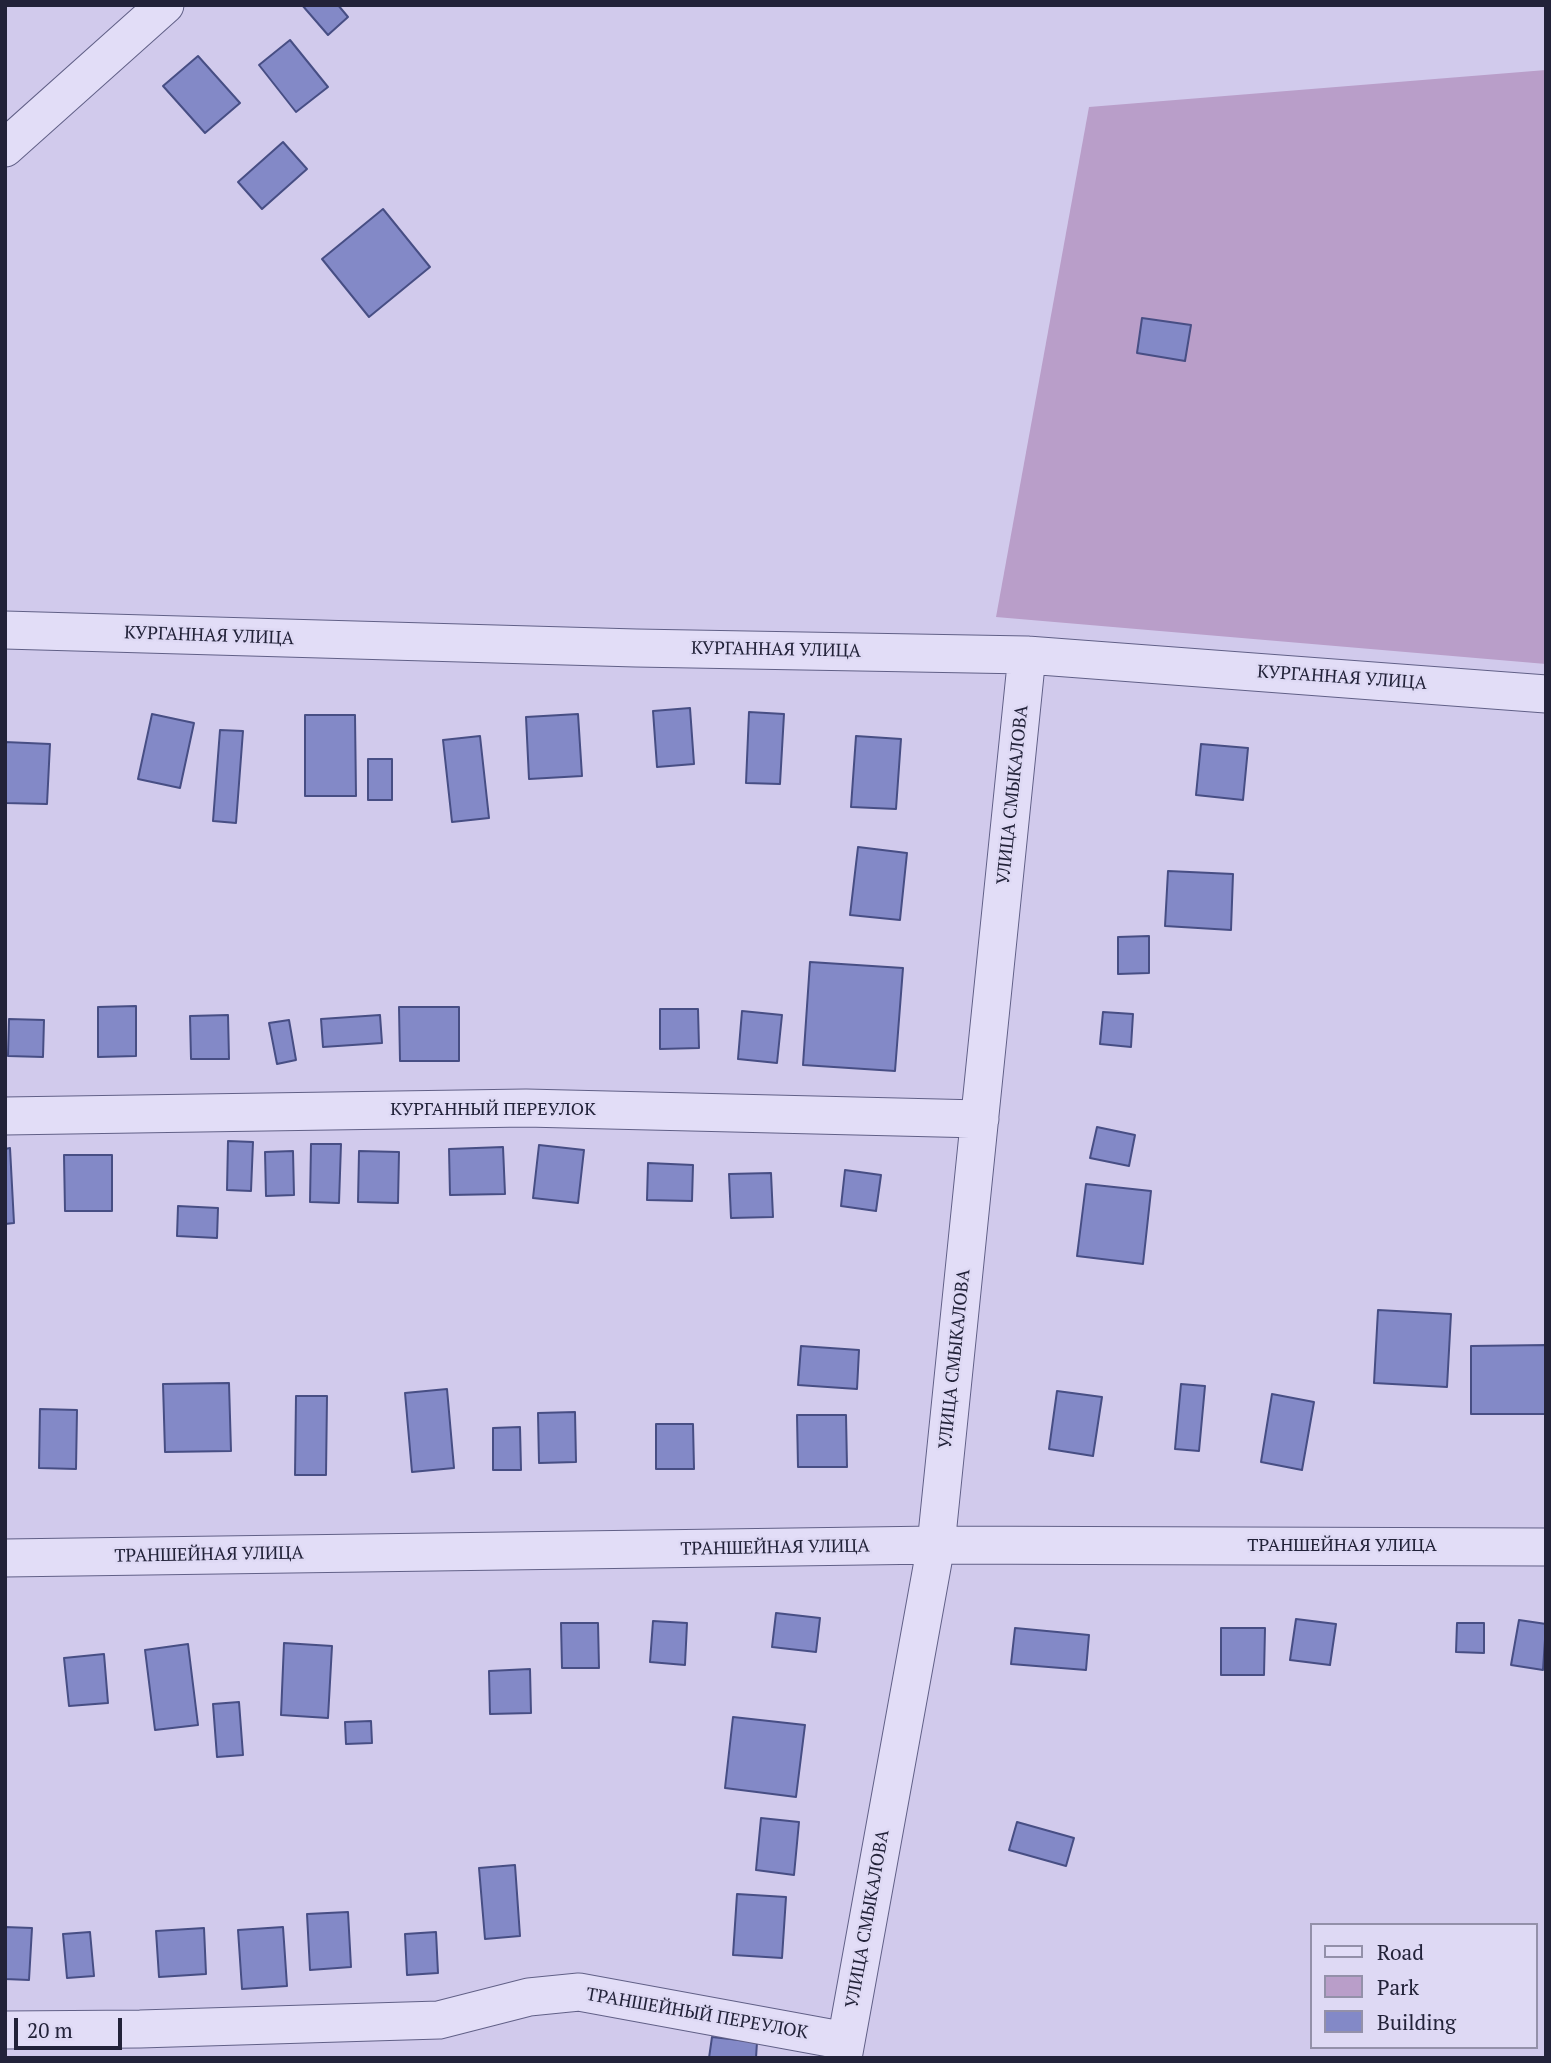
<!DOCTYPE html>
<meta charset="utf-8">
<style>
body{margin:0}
#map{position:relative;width:1551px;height:2063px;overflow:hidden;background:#d1caec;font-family:"PT Serif",serif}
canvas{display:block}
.frame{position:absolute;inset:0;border:7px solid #222239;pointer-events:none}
.legend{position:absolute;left:1310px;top:1923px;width:228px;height:126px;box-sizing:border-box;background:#ded9f4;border:2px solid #9390a9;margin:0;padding:9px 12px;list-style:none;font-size:21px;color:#222239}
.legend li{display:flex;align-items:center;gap:14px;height:35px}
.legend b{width:35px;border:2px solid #9390a9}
.scale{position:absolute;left:14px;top:2018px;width:108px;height:32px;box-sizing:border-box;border:4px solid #222239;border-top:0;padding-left:9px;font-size:21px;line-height:24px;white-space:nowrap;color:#222239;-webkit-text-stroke:5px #ded9f4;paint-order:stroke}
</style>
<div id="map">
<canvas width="1551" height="2063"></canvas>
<div class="frame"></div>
<ul class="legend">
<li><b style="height:9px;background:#e2ddf7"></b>Road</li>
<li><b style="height:19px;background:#b99ec9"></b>Park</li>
<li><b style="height:19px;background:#8389c7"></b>Building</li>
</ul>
<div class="scale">20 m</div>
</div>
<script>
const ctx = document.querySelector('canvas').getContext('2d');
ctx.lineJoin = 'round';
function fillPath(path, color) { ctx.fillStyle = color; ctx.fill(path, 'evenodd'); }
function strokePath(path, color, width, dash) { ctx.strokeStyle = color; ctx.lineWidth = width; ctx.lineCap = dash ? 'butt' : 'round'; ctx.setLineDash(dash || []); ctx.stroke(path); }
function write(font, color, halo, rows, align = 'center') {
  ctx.font = font + ' "PT Serif",serif'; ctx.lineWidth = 5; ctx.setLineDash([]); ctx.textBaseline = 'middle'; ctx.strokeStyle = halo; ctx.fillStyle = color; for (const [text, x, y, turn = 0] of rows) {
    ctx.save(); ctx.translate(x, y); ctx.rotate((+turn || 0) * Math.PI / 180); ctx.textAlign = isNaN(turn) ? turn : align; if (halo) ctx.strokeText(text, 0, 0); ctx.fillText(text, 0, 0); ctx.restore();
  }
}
fillPath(new Path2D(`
 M 1546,70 L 1546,664 L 996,617 L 1089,107 Z`), '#b99ec9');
const building = new Path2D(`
 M 302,5 L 338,5 L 348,17 L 328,35 Z
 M 290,40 L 328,87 L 296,112 L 259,65 Z
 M 198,56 L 240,103 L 205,133 L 163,86 Z
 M 283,142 L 307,169 L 262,209 L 238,182 Z
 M 383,209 L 430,267 L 369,317 L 322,259 Z
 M 1142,318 L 1191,325 L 1185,361 L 1137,353 Z
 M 690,708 L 694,764 L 657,767 L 653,711 Z
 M 749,712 L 784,714 L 780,784 L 746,783 Z
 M 152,714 L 194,723 L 180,788 L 138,779 Z
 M 578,714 L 582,776 L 529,779 L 526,717 Z
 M 305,715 L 355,715 L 356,796 L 305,796 Z
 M 220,730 L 243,731 L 236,823 L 213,821 Z
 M 480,736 L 489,818 L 452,822 L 443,740 Z
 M 856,736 L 901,739 L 896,809 L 851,807 Z
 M 5,742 L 50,744 L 47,804 L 5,803 Z
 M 1201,744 L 1248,748 L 1243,800 L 1196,795 Z
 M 368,759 L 392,759 L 392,800 L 368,800 Z
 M 858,847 L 907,853 L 900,920 L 850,915 Z
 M 1168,871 L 1233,874 L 1231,930 L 1165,926 Z
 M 1149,936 L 1149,973 L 1118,974 L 1118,937 Z
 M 810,962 L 903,968 L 895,1071 L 803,1065 Z
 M 136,1006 L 136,1056 L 98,1057 L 98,1007 Z
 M 399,1007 L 459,1007 L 459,1061 L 400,1061 Z
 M 660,1009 L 698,1009 L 699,1048 L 660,1049 Z
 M 742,1011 L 782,1015 L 777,1063 L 738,1059 Z
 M 1103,1012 L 1133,1014 L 1131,1047 L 1100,1044 Z
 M 228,1015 L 229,1059 L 191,1059 L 190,1016 Z
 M 380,1015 L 382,1043 L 323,1047 L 321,1019 Z
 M 9,1019 L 44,1020 L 43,1057 L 8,1056 Z
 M 289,1020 L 296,1060 L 277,1064 L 269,1023 Z
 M 1097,1127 L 1135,1135 L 1129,1166 L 1090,1158 Z
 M 228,1141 L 253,1142 L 251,1191 L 227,1190 Z
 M 311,1144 L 341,1144 L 339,1203 L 310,1202 Z
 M 539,1145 L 584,1150 L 578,1203 L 533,1198 Z
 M 503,1147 L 505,1194 L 450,1195 L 449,1149 Z
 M 10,1148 L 14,1223 L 5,1224 L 5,1149 Z
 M 293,1151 L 294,1195 L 266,1196 L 265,1152 Z
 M 359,1151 L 399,1152 L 398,1203 L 358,1202 Z
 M 64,1155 L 112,1155 L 112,1211 L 65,1211 Z
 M 648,1163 L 693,1165 L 692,1201 L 647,1200 Z
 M 845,1170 L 881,1175 L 876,1211 L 841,1206 Z
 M 771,1173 L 773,1217 L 731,1218 L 729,1174 Z
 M 1086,1184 L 1151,1191 L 1143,1264 L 1077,1256 Z
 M 178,1206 L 218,1208 L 217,1238 L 177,1236 Z
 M 1378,1310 L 1451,1314 L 1447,1387 L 1374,1383 Z
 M 1546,1345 L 1546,1414 L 1471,1414 L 1471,1346 Z
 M 801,1346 L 859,1350 L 857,1389 L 798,1385 Z
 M 229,1383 L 231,1451 L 165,1452 L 163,1384 Z
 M 1181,1384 L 1205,1386 L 1199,1451 L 1175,1449 Z
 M 447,1389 L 454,1468 L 412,1472 L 405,1393 Z
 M 1057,1391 L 1102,1397 L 1093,1456 L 1049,1449 Z
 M 1272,1394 L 1314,1402 L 1302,1470 L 1261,1462 Z
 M 296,1396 L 327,1396 L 326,1475 L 295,1475 Z
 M 40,1409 L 77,1410 L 76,1469 L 39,1468 Z
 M 575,1412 L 576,1462 L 539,1463 L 538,1413 Z
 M 797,1415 L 846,1415 L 847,1467 L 798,1467 Z
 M 656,1424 L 693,1424 L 694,1469 L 656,1469 Z
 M 520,1427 L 521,1470 L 493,1470 L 493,1428 Z
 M 776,1613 L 820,1618 L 816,1652 L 772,1647 Z
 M 1296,1619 L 1336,1624 L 1330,1665 L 1290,1660 Z
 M 1519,1620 L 1546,1624 L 1543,1670 L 1511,1665 Z
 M 653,1621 L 687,1623 L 685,1665 L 650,1662 Z
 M 561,1623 L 598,1623 L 599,1668 L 562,1668 Z
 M 1457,1623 L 1484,1623 L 1484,1653 L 1456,1652 Z
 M 1015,1628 L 1089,1635 L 1086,1670 L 1011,1664 Z
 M 1221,1628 L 1265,1628 L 1264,1675 L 1221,1675 Z
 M 284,1643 L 332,1646 L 328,1718 L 281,1715 Z
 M 188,1644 L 198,1725 L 155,1730 L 145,1650 Z
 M 104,1654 L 108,1703 L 69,1706 L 64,1658 Z
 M 530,1669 L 531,1713 L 490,1714 L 489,1671 Z
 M 239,1702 L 243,1755 L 217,1757 L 213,1704 Z
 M 733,1717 L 805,1725 L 796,1797 L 725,1788 Z
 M 371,1721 L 372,1743 L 346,1744 L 345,1722 Z
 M 761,1818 L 799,1822 L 794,1875 L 756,1870 Z
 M 1017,1822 L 1074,1838 L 1066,1866 L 1009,1850 Z
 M 515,1865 L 520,1936 L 485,1939 L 479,1868 Z
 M 737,1894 L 786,1897 L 782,1958 L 733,1955 Z
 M 348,1912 L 351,1967 L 310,1970 L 307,1914 Z
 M 5,1927 L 32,1928 L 29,1980 L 5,1979 Z
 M 283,1927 L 287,1986 L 242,1989 L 238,1930 Z
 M 204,1928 L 206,1974 L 159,1977 L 156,1931 Z
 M 90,1932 L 94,1976 L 67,1978 L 63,1934 Z
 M 436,1932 L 438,1973 L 407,1975 L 405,1934 Z
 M 712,2037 L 757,2042 L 756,2058 L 709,2058 Z`);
fillPath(building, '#8389c7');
strokePath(building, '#474e84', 2);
const minor = new Path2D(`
 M 5,148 L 165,5
 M 5,630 L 636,648 L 1027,655 L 1546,694
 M 5,1116 L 526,1108 L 980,1119
 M 5,1558 L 936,1545 L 1546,1547
 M 5,2030 L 140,2029 L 439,2020 L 529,1997 L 579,1992 L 846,2041
 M 843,2058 L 936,1545 L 1027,655`);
strokePath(minor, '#616087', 39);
strokePath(minor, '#e2ddf7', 37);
write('18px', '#222239', '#ded9f4', [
 ["КУРГАННАЯ УЛИЦА",209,636,2],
 ["КУРГАННАЯ УЛИЦА",776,650,1],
 ["КУРГАННАЯ УЛИЦА",1342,678,4],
 ["УЛИЦА СМЫКАЛОВА",1013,795,-84],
 ["КУРГАННЫЙ ПЕРЕУЛОК",493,1110],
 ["УЛИЦА СМЫКАЛОВА",955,1359,-84],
 ["ТРАНШЕЙНАЯ УЛИЦА",1342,1546],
 ["ТРАНШЕЙНАЯ УЛИЦА",775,1548,-1],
 ["ТРАНШЕЙНАЯ УЛИЦА",209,1555,-1],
 ["УЛИЦА СМЫКАЛОВА",868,1919,-80],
 ["ТРАНШЕЙНЫЙ ПЕРЕУЛОК",697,2014,10]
]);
</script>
